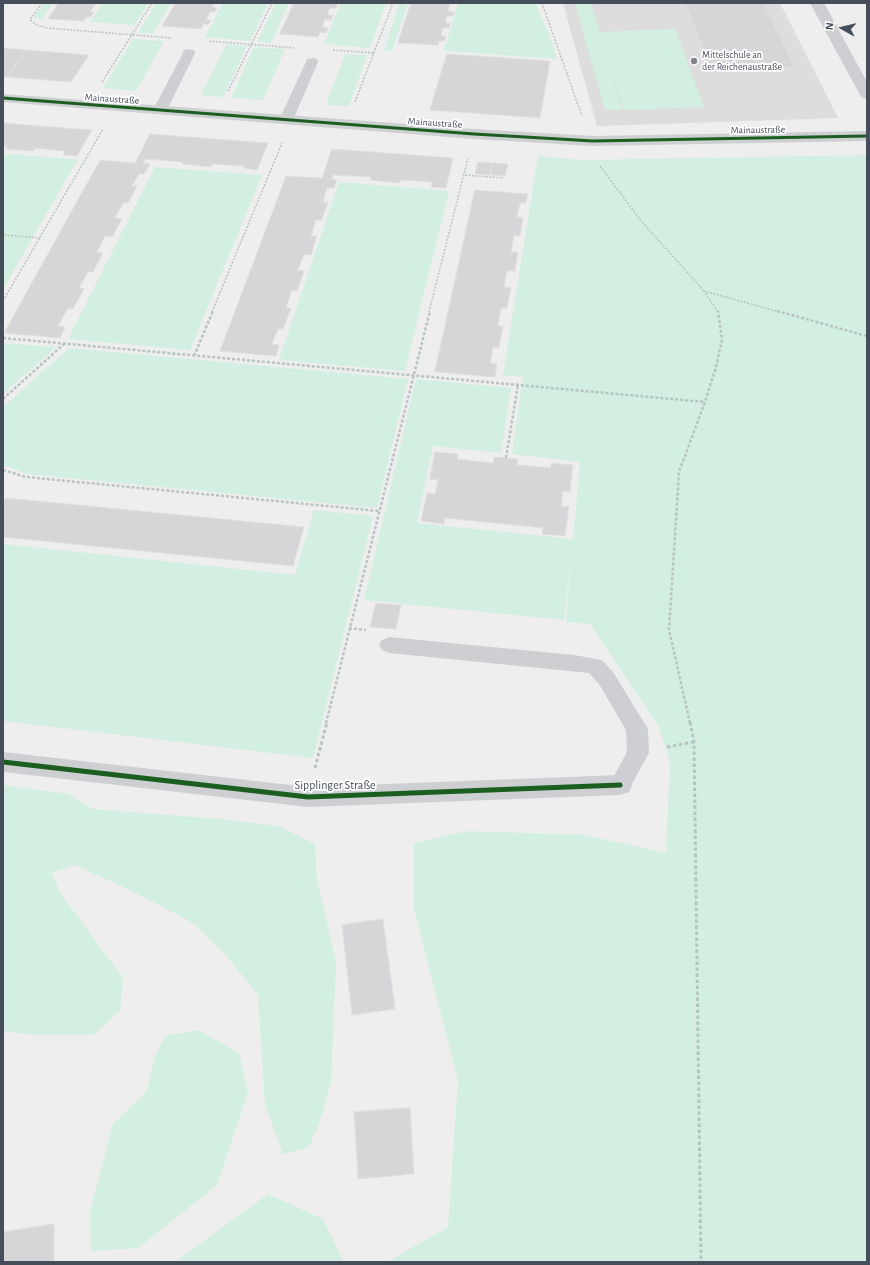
<!DOCTYPE html>
<meta charset="utf-8">
<style>
body{margin:0}
#map{position:relative;width:870px;height:1265px;overflow:hidden;background:#efeeee;font-family:"Alegreya Sans",sans-serif}
canvas{display:block}
.frame{position:absolute;inset:0;border:4px solid #464d5b;pointer-events:none}
.north{position:absolute;left:822px;top:8px;width:40px;height:40px;-webkit-text-stroke:3px #fff;paint-order:stroke;rotate:278deg;font-size:11px;font-weight:700;line-height:16px;text-align:center;color:#464d5b}
.north::after{content:'';display:block;margin:auto;width:14px;height:18px;background:#464d5b;clip-path:polygon(50% 0,100% 100%,50% 72%,0 100%)}
</style>
<div id="map">
<canvas width="870" height="1265"></canvas>
<div class="frame"></div>
<div class="north">N</div>
</div>
<script>
const ctx = document.querySelector('canvas').getContext('2d');
ctx.lineJoin = 'round';
function fillPath(path, color) { ctx.fillStyle = color; ctx.fill(path, 'evenodd'); }
function strokePath(path, color, width, dash) { ctx.strokeStyle = color; ctx.lineWidth = width; ctx.lineCap = dash ? 'butt' : 'round'; ctx.setLineDash(dash || []); ctx.stroke(path); }
function write(font, color, halo, rows, align = 'center') {
  ctx.font = font + ' "Alegreya Sans",sans-serif'; ctx.lineWidth = 3.5; ctx.setLineDash([]); ctx.textBaseline = 'middle'; ctx.strokeStyle = halo; ctx.fillStyle = color; for (const [text, x, y, turn = 0] of rows) {
    ctx.save(); ctx.translate(x, y); ctx.rotate((+turn || 0) * Math.PI / 180); ctx.textAlign = isNaN(turn) ? turn : align; if (halo) ctx.strokeText(text, 0, 0); ctx.fillText(text, 0, 0); ctx.restore();
  }
}
fillPath(new Path2D(`
 M 563,3 L 780,3 L 838,118 L 597,126 Z`), '#ddddde');
fillPath(new Path2D(`
 M 44,3 L 53,3 L 42,19 L 33,18 Z
 M 103,3 L 148,3 L 135,25 L 90,22 Z
 M 156,3 L 171,3 L 153,34 L 138,33 Z
 M 223,3 L 268,3 L 250,41 L 205,37 Z
 M 276,3 L 289,3 L 271,43 L 257,42 Z
 M 341,3 L 386,3 L 370,48 L 324,44 Z
 M 399,3 L 408,3 L 392,51 L 384,51 Z
 M 458,3 L 536,3 L 558,59 L 444,51 Z
 M 575,3 L 591,3 L 623,110 L 605,110 Z
 M 675,29 L 704,107 L 624,110 L 600,32 Z
 M 133,39 L 164,41 L 136,91 L 103,88 Z
 M 226,45 L 247,46 L 223,97 L 201,95 Z
 M 254,47 L 285,49 L 263,100 L 231,98 Z
 M 345,54 L 367,55 L 349,106 L 326,105 Z
 M 3,154 L 78,159 L 3,289 Z
 M 867,155 L 867,1262 L 387,1262 L 448,1227 L 458,1080 L 414,909 L 414,843 L 468,831 L 584,835 L 666,853 L 670,762 L 659,727 L 590,624 L 566,622 L 571,555 L 564,620 L 364,600 L 416,379 L 511,388 L 501,453 L 433,446 L 417,523 L 573,539 L 580,462 L 512,454 L 523,377 L 503,375 L 538,156 L 581,160 Z
 M 155,167 L 262,175 L 190,350 L 68,339 Z
 M 339,182 L 449,191 L 405,371 L 279,360 Z
 M 3,343 L 56,347 L 3,394 Z
 M 69,348 L 408,379 L 377,508 L 27,474 L 3,465 L 3,407 Z
 M 314,510 L 373,516 L 313,758 L 3,721 L 3,544 L 295,575 Z
 M 3,785 L 69,794 L 93,809 L 221,819 L 279,826 L 315,844 L 317,880 L 336,962 L 331,1083 L 318,1126 L 309,1147 L 283,1154 L 265,1105 L 258,995 L 226,955 L 193,923 L 136,893 L 75,865 L 51,873 L 63,897 L 123,978 L 120,1010 L 94,1035 L 35,1035 L 3,1031 Z
 M 198,1030 L 239,1053 L 248,1092 L 217,1185 L 138,1248 L 91,1251 L 90,1212 L 113,1124 L 147,1091 L 155,1056 L 165,1036 Z
 M 268,1194 L 323,1219 L 344,1262 L 175,1262 Z`), '#d2efe2');
const building = new Path2D(`
 M 59,3 L 100,3 L 95,4 L 90,12 L 94,12 L 91,17 L 87,17 L 84,21 L 48,19 Z
 M 176,3 L 215,3 L 212,7 L 217,8 L 215,12 L 210,12 L 206,20 L 211,20 L 208,25 L 203,24 L 201,29 L 162,26 Z
 M 294,3 L 332,3 L 338,4 L 336,8 L 330,8 L 327,15 L 333,15 L 331,20 L 325,19 L 322,27 L 328,28 L 326,33 L 320,32 L 318,37 L 280,34 Z
 M 411,3 L 457,3 L 450,3 L 448,11 L 454,12 L 453,16 L 447,16 L 445,23 L 450,23 L 449,28 L 443,28 L 441,36 L 446,36 L 444,41 L 439,41 L 438,45 L 398,43 Z
 M 685,3 L 764,3 L 795,67 L 712,70 Z
 M 3,48 L 27,50 L 7,77 L 3,76 Z
 M 27,50 L 89,55 L 71,82 L 7,77 Z
 M 447,54 L 550,61 L 540,118 L 430,110 Z
 M 3,123 L 65,128 L 92,130 L 77,156 L 63,155 L 65,151 L 35,148 L 33,151 L 5,149 L 7,146 L 3,146 Z
 M 150,134 L 268,143 L 257,170 L 243,168 L 244,166 L 212,164 L 211,167 L 182,164 L 183,162 L 146,159 L 143,163 L 150,164 L 144,174 L 139,174 L 132,186 L 137,186 L 128,203 L 123,203 L 115,218 L 122,219 L 112,237 L 105,236 L 97,252 L 103,253 L 93,272 L 88,272 L 79,288 L 84,289 L 73,309 L 68,308 L 58,326 L 65,327 L 60,338 L 4,333 L 100,160 L 135,163 Z
 M 332,149 L 453,158 L 446,188 L 431,187 L 432,182 L 400,180 L 400,183 L 370,180 L 371,177 L 333,175 L 332,179 L 337,180 L 334,188 L 327,188 L 323,202 L 328,202 L 322,220 L 316,220 L 311,236 L 317,236 L 311,255 L 304,254 L 298,270 L 304,271 L 297,291 L 292,290 L 286,308 L 291,308 L 283,329 L 278,329 L 272,344 L 279,345 L 276,356 L 220,351 L 286,176 L 322,178 Z
 M 478,162 L 493,163 L 490,175 L 475,174 Z
 M 493,163 L 508,164 L 505,176 L 490,175 Z
 M 475,190 L 528,194 L 526,203 L 520,203 L 517,217 L 523,218 L 520,236 L 514,235 L 511,252 L 518,252 L 515,271 L 507,271 L 504,287 L 511,288 L 507,308 L 501,308 L 498,326 L 503,326 L 499,348 L 493,347 L 490,363 L 497,364 L 495,377 L 435,372 Z
 M 435,452 L 458,454 L 457,459 L 493,463 L 494,457 L 518,459 L 517,465 L 551,468 L 551,463 L 573,465 L 570,492 L 563,491 L 561,506 L 569,507 L 565,536 L 542,534 L 543,528 L 445,518 L 444,524 L 421,521 L 427,493 L 435,494 L 438,480 L 430,479 Z
 M 6,498 L 304,527 L 293,566 L 3,537 L 3,503 Z
 M 376,603 L 401,605 L 396,629 L 370,627 Z
 M 383,919 L 395,1009 L 352,1015 L 342,925 Z
 M 410,1108 L 414,1174 L 358,1179 L 354,1112 Z
 M 54,1224 L 54,1262 L 3,1262 L 3,1232 Z`);
fillPath(building, '#d6d6d9');
strokePath(building, '#e0e0e1', 1);
strokePath(new Path2D(`
 M 42,3 L 30,20 L 37,25 L 47,28 L 172,38
 M 542,3 L 582,116
 M 209,41 L 294,48
 M 333,50 L 375,53
 M 102,82 L 152,3
 M 228,91 L 272,3
 M 355,102 L 393,3
 M 600,166 L 642,222 L 704,291
 M 465,175 L 504,178
 M 4,235 L 40,238
 M 3,301 L 103,129
 M 212,312 L 282,143
 M 429,312 L 468,158
 M 718,312 L 704,291 L 780,312`), '#b8c4c3', 1.5, [2, 1.5]);
strokePath(new Path2D(`
 M 777,311 L 867,336
 M 3,338 L 705,402
 M 194,356 L 213,311
 M 3,399 L 64,344
 M 506,458 L 518,385
 M 3,470 L 26,477 L 379,511
 M 349,628 L 366,630
 M 326,723 L 430,311
 M 690,723 L 669,630 L 679,472 L 705,402 L 716,367 L 722,340 L 718,311`), '#b8c4c3', 2.5, [3, 2]);
strokePath(new Path2D(`
 M 690,722 L 694,742 L 701,1262
 M 667,747 L 694,742
 M 315,768 L 327,722`), '#b8c4c3', 3, [3.5, 2.5]);
fillPath(new Path2D(`
 M 189,49 L 194,50 L 195,53 L 167,110 L 165,113 L 155,113 L 153,110 L 183,53 L 184,50 Z
 M 312,58 L 317,59 L 318,62 L 293,120 L 291,123 L 281,123 L 279,120 L 306,62 L 307,59 Z
 M 389,637 L 574,655 L 602,660 L 613,672 L 648,729 L 649,753 L 628,791 L 620,794 L 612,791 L 609,785 L 627,752 L 626,730 L 599,684 L 589,673 L 389,653 L 382,650 L 379,645 L 382,640 Z`), '#cdcfd2');
fillPath(new Path2D(`
 M 810,3 L 824,3 L 867,82 L 867,99 L 862,98 L 860,95 Z
 M 3,94 L 474,129 L 593,136 L 867,131 L 867,141 L 593,146 L 474,139 L 3,102 Z
 M 3,752 L 308,787 L 620,775 L 629,778 L 632,785 L 629,792 L 620,795 L 308,807 L 3,772 Z`), '#cdcfd2');
strokePath(new Path2D(`
 M 3,98 L 474,134 L 593,141 L 867,136`), '#1b5e20', 3);
strokePath(new Path2D(`
 M 3,762 L 308,797 L 620,785`), '#1b5e20', 5);
for (const [x, y, r, color] of [
 [694,61,4,"#81858e"]
]) { const dot = new Path2D(); dot.arc(x, y, r, 0, 2 * Math.PI); ctx.fillStyle = color; ctx.fill(dot); strokePath(dot, '#fff', 1.5); }
write('10px', '#464d5b', '#fff', [
 ["Mittelschule an",702,55],
 ["der Reichenaustraße",702,67]
], 'left');
write('10px', '#464d5b', '#fff', [
 ["Mainaustraße",112,99,4],
 ["Mainaustraße",435,123,4],
 ["Mainaustraße",758,130,-1]
]);
write('12px', '#464d5b', '#fff', [
 ["Sipplinger Straße",335,785]
]);
</script>
